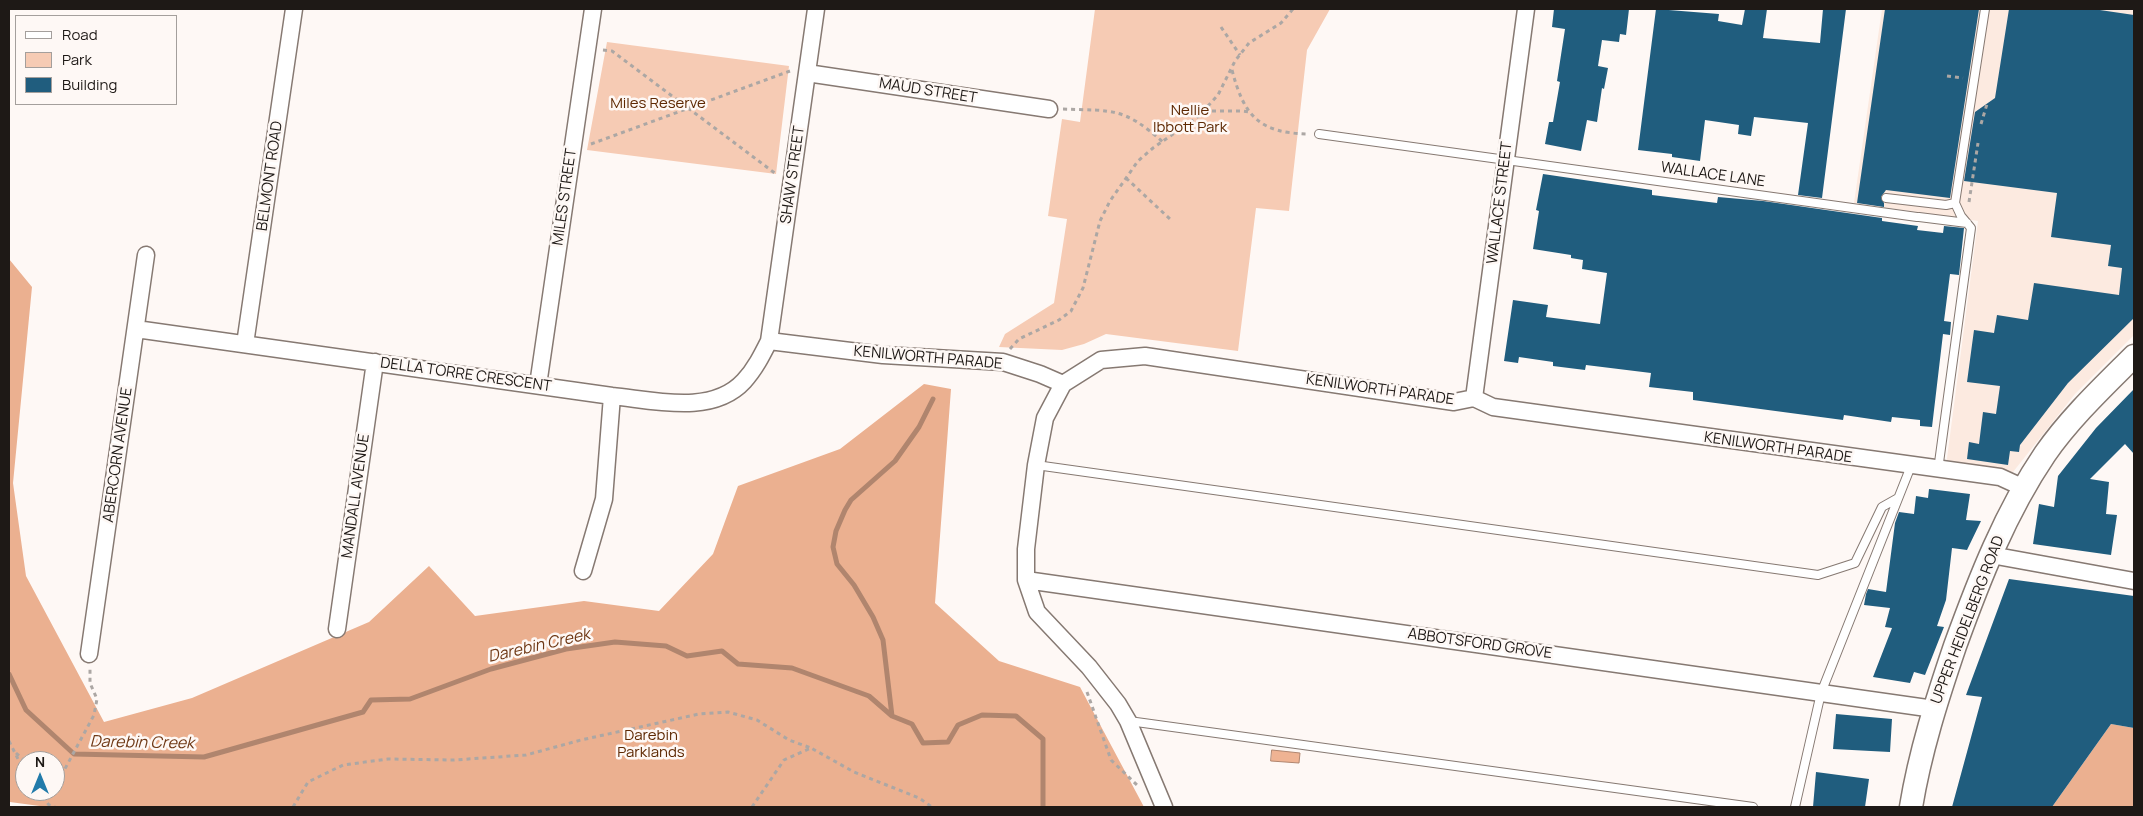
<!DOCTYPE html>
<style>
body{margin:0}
#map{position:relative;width:2143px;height:816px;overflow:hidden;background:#fef8f5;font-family:Manrope,sans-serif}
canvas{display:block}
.frame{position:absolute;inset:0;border:10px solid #1e1916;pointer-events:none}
.legend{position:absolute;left:15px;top:15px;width:162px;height:90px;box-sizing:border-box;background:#fef8f5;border:1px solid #a49f9c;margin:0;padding:6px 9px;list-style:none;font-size:15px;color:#1e1916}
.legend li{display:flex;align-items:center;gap:10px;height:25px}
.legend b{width:25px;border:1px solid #a49f9c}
.north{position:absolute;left:15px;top:751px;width:50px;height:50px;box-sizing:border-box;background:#fef8f5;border:1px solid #a49f9c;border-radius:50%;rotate:0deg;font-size:14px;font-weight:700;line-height:20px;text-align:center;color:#1e1916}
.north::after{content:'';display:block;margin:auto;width:18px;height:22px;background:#227baa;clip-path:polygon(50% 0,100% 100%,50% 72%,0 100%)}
</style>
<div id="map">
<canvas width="2143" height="816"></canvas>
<div class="frame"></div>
<ul class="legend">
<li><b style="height:6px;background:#fff"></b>Road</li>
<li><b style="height:14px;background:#f6cbb4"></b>Park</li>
<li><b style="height:14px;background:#205d7e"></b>Building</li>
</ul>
<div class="north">N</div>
</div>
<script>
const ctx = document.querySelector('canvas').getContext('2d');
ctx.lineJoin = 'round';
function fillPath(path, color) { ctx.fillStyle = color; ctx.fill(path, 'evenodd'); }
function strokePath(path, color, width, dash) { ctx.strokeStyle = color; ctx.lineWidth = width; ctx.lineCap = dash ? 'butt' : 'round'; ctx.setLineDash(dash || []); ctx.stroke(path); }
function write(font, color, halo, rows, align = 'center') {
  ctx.font = font + ' Manrope,sans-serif'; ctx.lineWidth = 5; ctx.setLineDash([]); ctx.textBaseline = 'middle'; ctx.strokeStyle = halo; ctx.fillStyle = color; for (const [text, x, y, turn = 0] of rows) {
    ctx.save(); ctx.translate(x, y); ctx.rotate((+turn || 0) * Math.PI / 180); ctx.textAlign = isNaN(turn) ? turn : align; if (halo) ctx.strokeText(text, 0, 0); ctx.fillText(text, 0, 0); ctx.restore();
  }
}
fillPath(new Path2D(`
 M 1882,9 L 2134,9 L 2134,335 L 2075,394 L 2013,472 L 1946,466 L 1978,221 L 1854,203 Z`), '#fceae0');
fillPath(new Path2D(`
 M 1095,9 L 1330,9 L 1307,50 L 1289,211 L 1256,208 L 1238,351 L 1106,334 L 1084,344 L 1062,350 L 999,347 L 1005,334 L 1054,303 L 1067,219 L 1048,216 L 1062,119 L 1080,122 Z
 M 607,42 L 789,66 L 776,174 L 587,150 Z`), '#f6cbb4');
fillPath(new Path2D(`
 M 9,259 L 32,287 L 13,483 L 26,576 L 104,722 L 192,698 L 369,622 L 429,566 L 475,616 L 584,601 L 659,611 L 713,554 L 738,486 L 840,449 L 924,384 L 951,389 L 935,603 L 999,661 L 1080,687 L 1144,807 L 47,807 L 10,802 ZM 25,761 L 55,761 L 55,791 L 25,791 Z
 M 2111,724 L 2134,728 L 2133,807 L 2052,807 Z`), '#ebb090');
const water = new Path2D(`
 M 1272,750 L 1300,753 L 1299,763 L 1271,761 Z`);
fillPath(water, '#efb393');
strokePath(water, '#b0856e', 1);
strokePath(new Path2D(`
 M 9,674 L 26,710 L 74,754 L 204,757 L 363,712 L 371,700 L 410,699 L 491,669 L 566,649 L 615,642 L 666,646 L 687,656 L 722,651 L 738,664 L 792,668 L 869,696 L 892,716 L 912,724 L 923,743 L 948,742 L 958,725 L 982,715 L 1016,716 L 1043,739 L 1043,807
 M 892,716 L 883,640 L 873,617 L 854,585 L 837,564 L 833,547 L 836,531 L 845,510 L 851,500 L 895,461 L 919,427 L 933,399`), '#b0856e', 5);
fillPath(new Path2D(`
 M 1554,9 L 1629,9 L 1626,35 L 1620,34 L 1619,42 L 1602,40 L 1598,66 L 1608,68 L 1604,89 L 1602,88 L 1597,122 L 1587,120 L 1581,151 L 1545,144 L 1549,122 L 1553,122 L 1560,82 L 1557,81 L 1565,29 L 1552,27 Z
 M 1656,9 L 1719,14 L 1718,21 L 1742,25 L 1745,9 L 1767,9 L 1763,38 L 1820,43 L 1823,9 L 1846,9 L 1822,198 L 1798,195 L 1808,123 L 1754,117 L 1751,136 L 1738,134 L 1739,125 L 1705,120 L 1700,161 L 1672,157 L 1672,154 L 1638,150 Z
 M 1885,9 L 1979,9 L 1950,198 L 1886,190 L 1881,197 L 1884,203 L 1884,207 L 1857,203 Z
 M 2009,9 L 2093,9 L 2134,15 L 2134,318 L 2068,383 L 2020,445 L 2019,452 L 2010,451 L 2008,465 L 1967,459 L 1969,442 L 1979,444 L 1983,412 L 1996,414 L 2000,386 L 1967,382 L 1974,330 L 1994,333 L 1997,315 L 2028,320 L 2034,283 L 2119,295 L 2122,268 L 2108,266 L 2111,245 L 2051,237 L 2057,193 L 1964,181 L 1975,112 L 1995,98 Z
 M 1543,174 L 1652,190 L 1652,195 L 1717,203 L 1718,197 L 1763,201 L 1882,218 L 1882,221 L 1918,226 L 1917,230 L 1943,233 L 1944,226 L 1964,228 L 1959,275 L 1950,274 L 1944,321 L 1951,322 L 1950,335 L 1943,334 L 1932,427 L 1920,426 L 1920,420 L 1892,417 L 1891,422 L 1844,415 L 1843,420 L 1693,400 L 1693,392 L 1649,387 L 1651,373 L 1586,365 L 1585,370 L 1553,366 L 1553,362 L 1519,357 L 1518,363 L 1504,361 L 1513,300 L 1548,305 L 1546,317 L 1600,324 L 1607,273 L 1582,269 L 1583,260 L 1571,258 L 1571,255 L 1533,249 L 1539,211 L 1536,210 Z
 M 2134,389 L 2134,454 L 2125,444 L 2090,479 L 2109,482 L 2106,514 L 2117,515 L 2111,555 L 2033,544 L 2039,504 L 2054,507 L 2058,476 L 2096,428 Z
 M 1929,489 L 1970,494 L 1966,520 L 1981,521 L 1967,550 L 1952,548 L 1946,600 L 1937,626 L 1944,627 L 1925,675 L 1914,672 L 1910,683 L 1873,677 L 1892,628 L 1885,627 L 1890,608 L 1864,605 L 1866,594 L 1868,589 L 1886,592 L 1895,523 L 1899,512 L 1914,514 L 1916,496 L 1928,498 Z
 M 2009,579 L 2134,596 L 2134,728 L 2111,724 L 2052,807 L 1952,807 L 1982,697 L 1966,695 Z
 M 1836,714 L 1892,719 L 1890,752 L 1833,749 Z
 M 1816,772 L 1869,779 L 1865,807 L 1813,807 Z`), '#205d7e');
const service = new Path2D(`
 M 1319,134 L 1917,217
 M 1886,198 L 1946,205 L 1955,203 L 1985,9
 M 1919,217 L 1967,223
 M 1036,465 L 1818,575 L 1855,563 L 1882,507 L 1898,498
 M 1938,470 L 1971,228 L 1961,216 L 1955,203
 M 1129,721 L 1753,807
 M 1795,807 L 1821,693 L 1911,466`);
const minor = new Path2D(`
 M 807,73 L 1049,109
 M 136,329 L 612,396 C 653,400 712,416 744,381 C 755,369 762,355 769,341 L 816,9
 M 769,341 L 883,355 L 1003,362 L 1040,374 L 1063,384
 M 245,344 L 294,9
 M 1063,384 L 1101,360 L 1145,356 L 1454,402 L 1474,398 L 1493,407 L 2000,477 L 2024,488
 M 1063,384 L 1045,418 L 1036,465 L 1026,549 L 1026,580 L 1037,612 L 1089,667 L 1118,704 L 1128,721 L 1164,807
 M 538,385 L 593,9
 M 1474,398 L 1526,9
 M 1991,555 L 2134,581
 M 583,571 L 604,499 L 612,396
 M 1026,580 L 1934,709
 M 337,629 L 375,362
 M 89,654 L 146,255`);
const secondary = new Path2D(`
 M 1911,807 C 1920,752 1937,699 1955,646 C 1979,580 2005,513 2045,454 C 2070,418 2103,387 2134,356`);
strokePath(service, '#867972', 10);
strokePath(minor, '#867972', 19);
strokePath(secondary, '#867972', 25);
strokePath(new Path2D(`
 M 1221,27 L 1240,55
 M 603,50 L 612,51 L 776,174
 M 1232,70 C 1244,116 1259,133 1308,134
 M 1947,76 L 1963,78
 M 1063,109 C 1114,111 1123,107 1163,142
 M 1204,111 L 1241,111 L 1250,112
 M 1981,124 L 1987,104
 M 591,144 L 790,71
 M 1126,178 L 1171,220
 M 1969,202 L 1978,143
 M 1010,349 L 1019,339 L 1059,320 L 1071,311 L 1083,288 L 1100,221 L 1110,201 L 1138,161 L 1153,148 L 1199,116 L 1218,95 L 1235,61 L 1249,43 L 1281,23 L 1293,9
 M 1087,692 L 1111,760 L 1137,785
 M 9,741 L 25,773
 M 16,753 L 25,761
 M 55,776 L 60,778 L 94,715 L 97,699 L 90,683 L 90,669
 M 37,791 L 49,805 L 55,807
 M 293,807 L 308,782 L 343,765 L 388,759 L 454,760 L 526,755 L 581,740 L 699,714 L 728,712 L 757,720 L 789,740 L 811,748
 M 752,807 L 784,760 L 811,748 L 854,772 L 919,798 L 932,807`), '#aca7a4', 3, [4, 4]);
strokePath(service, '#fff', 8);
strokePath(minor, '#fff', 16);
strokePath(secondary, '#fff', 22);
write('15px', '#1e1916', '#fef8f5', [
 ["MAUD STREET",928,91,9],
 ["SHAW STREET",793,175,-82],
 ["WALLACE LANE",1713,175,8],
 ["BELMONT ROAD",270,176,-82],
 ["MILES STREET",565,197,-82],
 ["WALLACE STREET",1500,203,-83],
 ["KENILWORTH PARADE",928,358,5],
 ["DELLA TORRE CRESCENT",466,375,8],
 ["KENILWORTH PARADE",1380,390,8],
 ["KENILWORTH PARADE",1778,448,8],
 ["ABERCORN AVENUE",118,455,-82],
 ["MANDALL AVENUE",356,496,-82],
 ["UPPER HEIDELBERG ROAD",1968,620,-69],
 ["ABBOTSFORD GROVE",1480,644,8]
]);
write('15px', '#5e2903', '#fef8f5', [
 ["Miles Reserve",658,104],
 ["Nellie",1190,111],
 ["Ibbott Park",1190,128],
 ["Darebin",651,736],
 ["Parklands",651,753]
]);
write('italic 16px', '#6f3815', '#fef8f5', [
 ["Darebin Creek",539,646,-13],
 ["Darebin Creek",142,743,1]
]);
</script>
